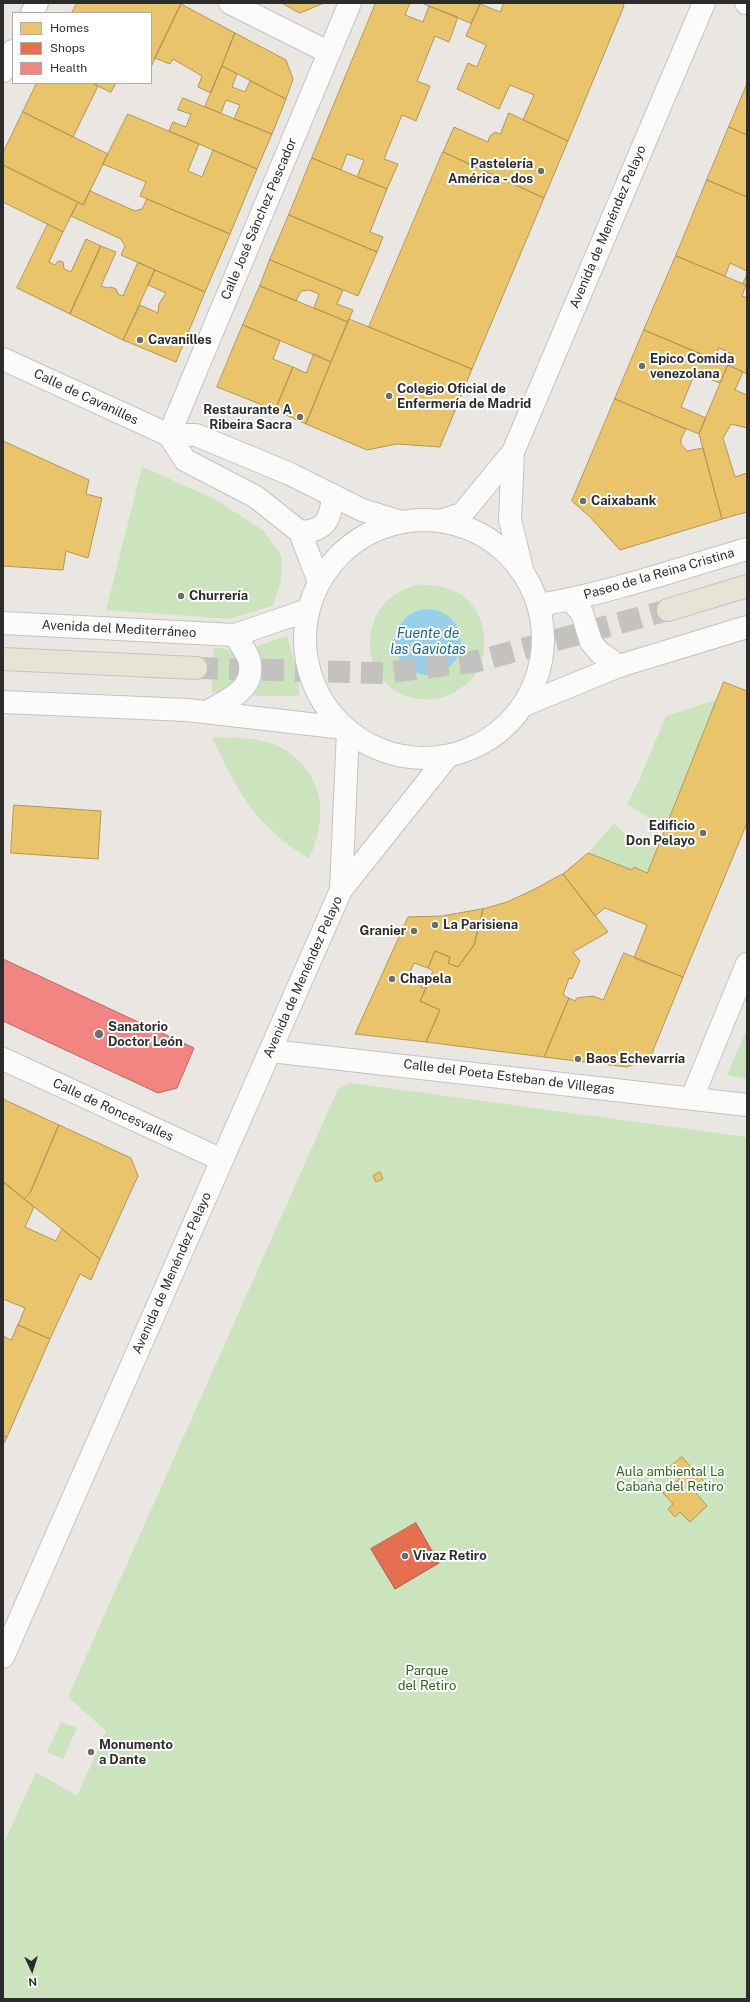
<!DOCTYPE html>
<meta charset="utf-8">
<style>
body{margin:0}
#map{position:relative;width:750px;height:2002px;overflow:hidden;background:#eae7e2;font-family:"Public Sans",sans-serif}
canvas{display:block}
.frame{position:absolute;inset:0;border:4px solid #2c2c2c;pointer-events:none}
.legend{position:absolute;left:12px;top:12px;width:140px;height:72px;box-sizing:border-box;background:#fff;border:1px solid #ababab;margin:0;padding:5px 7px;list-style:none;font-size:12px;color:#2c2c2c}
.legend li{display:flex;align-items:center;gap:8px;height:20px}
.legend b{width:20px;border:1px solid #ababab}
.north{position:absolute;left:12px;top:1950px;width:40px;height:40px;-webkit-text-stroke:3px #fff;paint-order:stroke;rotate:176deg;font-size:11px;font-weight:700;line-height:16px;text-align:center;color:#2c2c2c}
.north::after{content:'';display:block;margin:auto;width:14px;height:18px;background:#2c2c2c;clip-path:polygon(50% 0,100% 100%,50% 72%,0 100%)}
</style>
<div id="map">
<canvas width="750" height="2002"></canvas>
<div class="frame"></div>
<ul class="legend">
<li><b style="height:11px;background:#e9c46a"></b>Homes</li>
<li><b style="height:11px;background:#e76f51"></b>Shops</li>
<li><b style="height:11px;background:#f28482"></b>Health</li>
</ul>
<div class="north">N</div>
</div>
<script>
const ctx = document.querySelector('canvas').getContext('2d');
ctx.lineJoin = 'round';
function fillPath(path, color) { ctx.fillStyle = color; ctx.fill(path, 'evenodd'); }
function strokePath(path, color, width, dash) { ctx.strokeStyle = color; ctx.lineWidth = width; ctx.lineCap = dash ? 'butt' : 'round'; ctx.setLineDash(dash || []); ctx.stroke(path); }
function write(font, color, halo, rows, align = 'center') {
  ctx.font = font + ' "Public Sans",sans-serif'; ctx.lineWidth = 4; ctx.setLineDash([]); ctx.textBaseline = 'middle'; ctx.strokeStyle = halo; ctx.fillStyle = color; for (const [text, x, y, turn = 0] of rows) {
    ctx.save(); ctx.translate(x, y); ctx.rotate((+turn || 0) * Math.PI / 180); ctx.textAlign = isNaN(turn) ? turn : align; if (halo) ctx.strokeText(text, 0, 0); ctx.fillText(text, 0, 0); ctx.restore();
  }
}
fillPath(new Path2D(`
 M 142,467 L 213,498 L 264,531 L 282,557 L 281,582 L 272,606 L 230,619 L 106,610 Z
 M 416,585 C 429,585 440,585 452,590 C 482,602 491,639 480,666 C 475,678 465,686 455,692 C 430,707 393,699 378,673 C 362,645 371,607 399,592 C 404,589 411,587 416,585 ZM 434,609 L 453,620 L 460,633 L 419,610 Z
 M 287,636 L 298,674 L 299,696 L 254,696 C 264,679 264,665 255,647 Z
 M 213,648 C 234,648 234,653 244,670 L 225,692 L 212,692 Z
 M 718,699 L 665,828 L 627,804 L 639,780 L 666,716 Z
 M 212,737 C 230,738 249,737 267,742 C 278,745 288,751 296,758 C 327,785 325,825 309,859 C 299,852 288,845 279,837 C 247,811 229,774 212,737 Z
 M 614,823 L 632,842 L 657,848 L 647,873 L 634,867 L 632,870 L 588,853 Z
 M 747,1029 L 747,1079 L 727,1075 Z
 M 351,1083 L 747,1137 L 747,1999 L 3,1999 L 3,1845 L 36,1772 L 77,1796 L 106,1731 L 68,1697 L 338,1089 Z
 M 61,1722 L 77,1728 L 63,1759 L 47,1752 Z`), '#cbe4bd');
fillPath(new Path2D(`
 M395 642a33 33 0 1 1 66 0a33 33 0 1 1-66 0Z`), '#99d0e9');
const homes = new Path2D(`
 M 77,3 L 179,3 L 181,4 L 151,67 L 151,13 L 72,13 Z
 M 282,3 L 324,3 L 300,13 Z
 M 376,3 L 410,3 L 405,15 L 423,22 L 429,6 L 458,17 L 449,42 L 435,36 L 417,81 L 430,86 L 416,121 L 402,115 L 384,159 L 398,164 L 387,189 L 357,177 L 364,160 L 347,154 L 341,170 L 312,158 Z
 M 422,3 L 477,3 L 480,4 L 471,23 Z
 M 504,3 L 623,3 L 624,6 L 568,141 L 523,120 L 534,95 L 510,85 L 499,109 L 457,89 L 468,63 L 477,67 L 486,45 L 466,36 L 480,4 L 500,12 Z
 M 181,4 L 235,33 L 211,93 L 198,87 L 202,76 L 173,59 L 170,64 L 155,58 Z
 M 235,33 L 286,60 L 293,79 L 286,99 L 222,66 Z
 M 222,66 L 237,74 L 232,87 L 245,92 L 250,81 L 286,99 L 272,134 L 234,119 L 240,105 L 226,100 L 221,113 L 205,107 Z
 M 37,83 L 92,83 L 98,86 L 73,137 L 23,112 Z
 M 92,83 L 116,83 L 111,92 Z
 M 747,84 L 747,135 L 729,127 Z
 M 183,98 L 272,134 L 257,169 L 169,131 L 173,122 L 186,127 L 191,114 L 178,110 Z
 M 23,112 L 108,154 L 83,205 L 3,165 L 3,153 Z
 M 509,113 L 568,141 L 544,198 L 443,152 L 454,127 L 488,142 L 490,136 L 495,132 L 500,134 Z
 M 128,114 L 199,144 L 188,171 L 202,177 L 213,150 L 257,169 L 230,234 L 140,196 L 146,182 L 103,164 Z
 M 729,127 L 747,135 L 747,197 L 707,180 Z
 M 443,152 L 544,198 L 472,369 L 369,327 Z
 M 312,158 L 387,189 L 370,232 L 383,237 L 377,252 L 289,215 Z
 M 3,165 L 78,202 L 63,232 L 3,202 Z
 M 707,180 L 747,197 L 747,271 L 730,263 L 725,276 L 676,256 Z
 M 90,191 L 135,211 L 142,209 L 147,199 L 230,234 L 205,292 L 121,255 L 125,246 L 121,239 L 71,216 L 78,202 L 83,205 Z
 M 289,215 L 377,252 L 358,296 L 270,260 Z
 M 48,224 L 63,232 L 49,262 L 55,265 L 58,261 L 63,262 L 64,269 L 71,272 L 86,239 L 101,246 L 70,314 L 17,288 Z
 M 101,246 L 116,252 L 101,286 L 107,288 L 111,287 L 116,289 L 118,294 L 123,296 L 138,262 L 155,270 L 123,340 L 70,314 Z
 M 676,256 L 746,285 L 742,296 L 747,298 L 747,374 L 728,365 L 732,354 L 719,348 L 714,360 L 644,330 Z
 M 270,260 L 343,290 L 337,304 L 353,310 L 348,322 L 314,308 L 319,294 L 309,290 L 301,291 L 296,301 L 260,286 Z
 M 155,270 L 205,292 L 176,362 L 123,340 L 140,305 L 158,313 L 159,304 L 166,293 L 148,285 Z
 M 747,275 L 747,285 L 743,284 Z
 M 260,286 L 348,322 L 331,362 L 243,325 Z
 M 349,319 L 472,369 L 440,447 L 397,444 L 367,450 L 306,424 Z
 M 243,325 L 280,341 L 273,359 L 293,367 L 275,410 L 217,387 Z
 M 644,330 L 728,365 L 720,383 L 695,373 L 681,407 L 706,418 L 699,434 L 615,399 Z
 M 314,354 L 331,362 L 306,424 L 275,410 L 293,367 L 306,373 Z
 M 728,365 L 743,372 L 735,390 L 747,395 L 747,428 L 731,424 L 723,438 L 735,477 L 747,473 L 747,512 L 722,519 L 699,434 Z
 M 615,399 L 686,429 L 681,439 L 681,444 L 687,451 L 703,448 L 722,519 L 620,550 L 590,517 L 572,501 Z
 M 3,441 L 89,480 L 86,494 L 102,498 L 88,558 L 66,551 L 63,570 L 3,566 Z
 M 724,682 L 747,691 L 747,823 L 683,977 L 634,958 L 647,925 L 605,908 L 595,916 L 563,874 L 588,853 L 632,870 L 634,867 L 647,873 Z
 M 14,805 L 101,811 L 98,859 L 11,853 Z
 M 563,874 L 608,932 L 573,952 L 580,961 L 572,979 L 569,978 L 563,995 L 569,998 L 544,1057 L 426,1042 L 440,1010 L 420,1001 L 433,971 L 428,968 L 435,951 L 450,957 L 448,963 L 458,967 L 474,945 L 483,909 L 507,902 L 535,889 Z
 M 483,909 L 474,945 L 458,967 L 448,963 L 450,957 L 435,951 L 428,968 L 414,963 L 407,979 L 422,986 L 421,988 L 427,987 L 420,1001 L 440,1010 L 426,1042 L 355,1034 L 408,917 L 442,916 Z
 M 624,953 L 683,977 L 650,1058 L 627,1067 L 544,1057 L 569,998 L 575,1001 L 577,998 L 593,996 L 603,1000 Z
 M 3,1099 L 59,1125 L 30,1193 L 24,1199 L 3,1182 Z
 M 59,1125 L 131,1158 L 138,1176 L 100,1259 L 24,1199 L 30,1193 Z
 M 380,1172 L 383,1179 L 376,1182 L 373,1176 Z
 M 5,1183 L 34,1207 L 25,1227 L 56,1241 L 62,1229 L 100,1259 L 91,1280 L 80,1274 L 50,1339 L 18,1325 L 25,1308 L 3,1299 L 3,1188 Z
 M 18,1325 L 50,1339 L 7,1437 L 3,1436 L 3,1336 L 11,1340 Z
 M 3,1436 L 7,1437 L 3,1445 Z
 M 682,1457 L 705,1482 L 695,1492 L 707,1506 L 690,1522 L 680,1512 L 675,1517 L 668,1509 L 673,1504 L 663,1493 L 680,1478 L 670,1467 Z`);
fillPath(homes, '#e9c46a');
strokePath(homes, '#b09657', 1);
const shops = new Path2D(`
 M 416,1523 L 439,1563 L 395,1589 L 371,1549 Z`);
fillPath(shops, '#e76f51');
strokePath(shops, '#af5b46', 1);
const health = new Path2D(`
 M 3,959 L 194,1048 L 177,1088 L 158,1093 L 3,1021 Z`);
fillPath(health, '#f28482');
strokePath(health, '#b76a68', 1);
strokePath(new Path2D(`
 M 196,668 L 383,673 L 478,661 L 668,610`), '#c4c2be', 22, [22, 11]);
const minor = new Path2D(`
 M 230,3 L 328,52
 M 746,3 L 747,3
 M 32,13 L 37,3
 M 3,71 L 13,51
 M 169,435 L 350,3
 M 300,532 C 326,531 331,519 333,495
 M 570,599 L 582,613 L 591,642 L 599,652 L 619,666
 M 207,712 C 228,699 257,690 249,659 C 246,651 239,642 235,635
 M 271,1051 L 747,1105
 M 3,1059 L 222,1160
 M 692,1098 L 747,964`);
const tertiary = new Path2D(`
 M 3,359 L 169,435 L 196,435 L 290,474 L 362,510 L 401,522
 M 169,435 L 185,460 L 256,497 L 300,532 L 319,582`);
const secondary = new Path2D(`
 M 513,452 L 510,520 L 522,569
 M305 639a119 119 0 1 1 238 0a119 119 0 1 1-238 0Z
 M 440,521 L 462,514 L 513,452 L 704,3
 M 539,605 C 610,593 678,569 747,549
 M 3,623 L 235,635 L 308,610
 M 3,702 L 187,710 L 344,728
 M 524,705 L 619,666 L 747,627
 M 341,890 L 348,731
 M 3,1657 L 341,890 L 448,756`);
const primary = new Path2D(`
 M 668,610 L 747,586
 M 3,659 L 196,668`);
strokePath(minor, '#c3c3c3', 24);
strokePath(tertiary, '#c3c3c3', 24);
strokePath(secondary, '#c3c3c3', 24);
strokePath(primary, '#c6c4c2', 24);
strokePath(minor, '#fcfbfb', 22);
strokePath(tertiary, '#fcfbfb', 22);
strokePath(secondary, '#fcfbfb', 22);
strokePath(primary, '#e7e4d5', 22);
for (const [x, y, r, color] of [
 [541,171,4,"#6e6d6c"],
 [140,340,4,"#6e6d6c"],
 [642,366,4,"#6e6d6c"],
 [389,396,4,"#6e6d6c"],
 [300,417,4,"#6e6d6c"],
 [583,501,4,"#6e6d6c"],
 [181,596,4,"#6e6d6c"],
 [703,833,4,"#6e6d6c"],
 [435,925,4,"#6e6d6c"],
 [414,931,4,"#6e6d6c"],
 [392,979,4,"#6e6d6c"],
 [99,1034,5,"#6e6d6c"],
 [578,1059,4,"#6e6d6c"],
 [405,1556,4,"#6e6d6c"],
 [91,1752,4,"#6e6d6c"]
]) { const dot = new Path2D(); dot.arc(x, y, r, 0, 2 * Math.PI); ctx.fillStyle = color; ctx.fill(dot); strokePath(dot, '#fff', 1.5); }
write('bold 13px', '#2c2c2c', '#fff', [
 ["Pastelería",533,164,"right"],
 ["América - dos",533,179,"right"],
 ["Cavanilles",148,340],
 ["Epico Comida",650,359],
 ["venezolana",650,374],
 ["Colegio Oficial de",397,389],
 ["Enfermería de Madrid",397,404],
 ["Restaurante A",292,410,"right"],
 ["Ribeira Sacra",292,425,"right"],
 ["Caixabank",591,501],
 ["Churrería",189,596],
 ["Edificio",695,826,"right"],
 ["Don Pelayo",695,841,"right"],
 ["La Parisiena",443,925],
 ["Granier",406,931,"right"],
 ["Chapela",400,979],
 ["Sanatorio",108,1027],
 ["Doctor León",108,1042],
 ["Baos Echevarría",586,1059],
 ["Vivaz Retiro",413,1556],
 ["Monumento",99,1745],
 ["a Dante",99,1760]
], 'left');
write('13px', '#2c2c2c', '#fff', [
 ["Calle José Sánchez Pescador",259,219,-67],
 ["Avenida de Menéndez Pelayo",608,227,-67],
 ["Calle de Cavanilles",86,397,25],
 ["Paseo de la Reina Cristina",659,574,-16],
 ["Avenida del Mediterráneo",119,629,3],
 ["Avenida de Menéndez Pelayo",303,977,-66],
 ["Calle del Poeta Esteban de Villegas",509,1077,7],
 ["Calle de Roncesvalles",113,1110,25],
 ["Avenida de Menéndez Pelayo",172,1273,-66]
]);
write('13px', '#29691d', '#fff', [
 ["Aula ambiental La",670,1472],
 ["Cabaña del Retiro",670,1487],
 ["Parque",427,1671],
 ["del Retiro",427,1686]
]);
write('italic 14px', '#12659b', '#fff', [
 ["Fuente de",428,634],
 ["las Gaviotas",428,650]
]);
</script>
